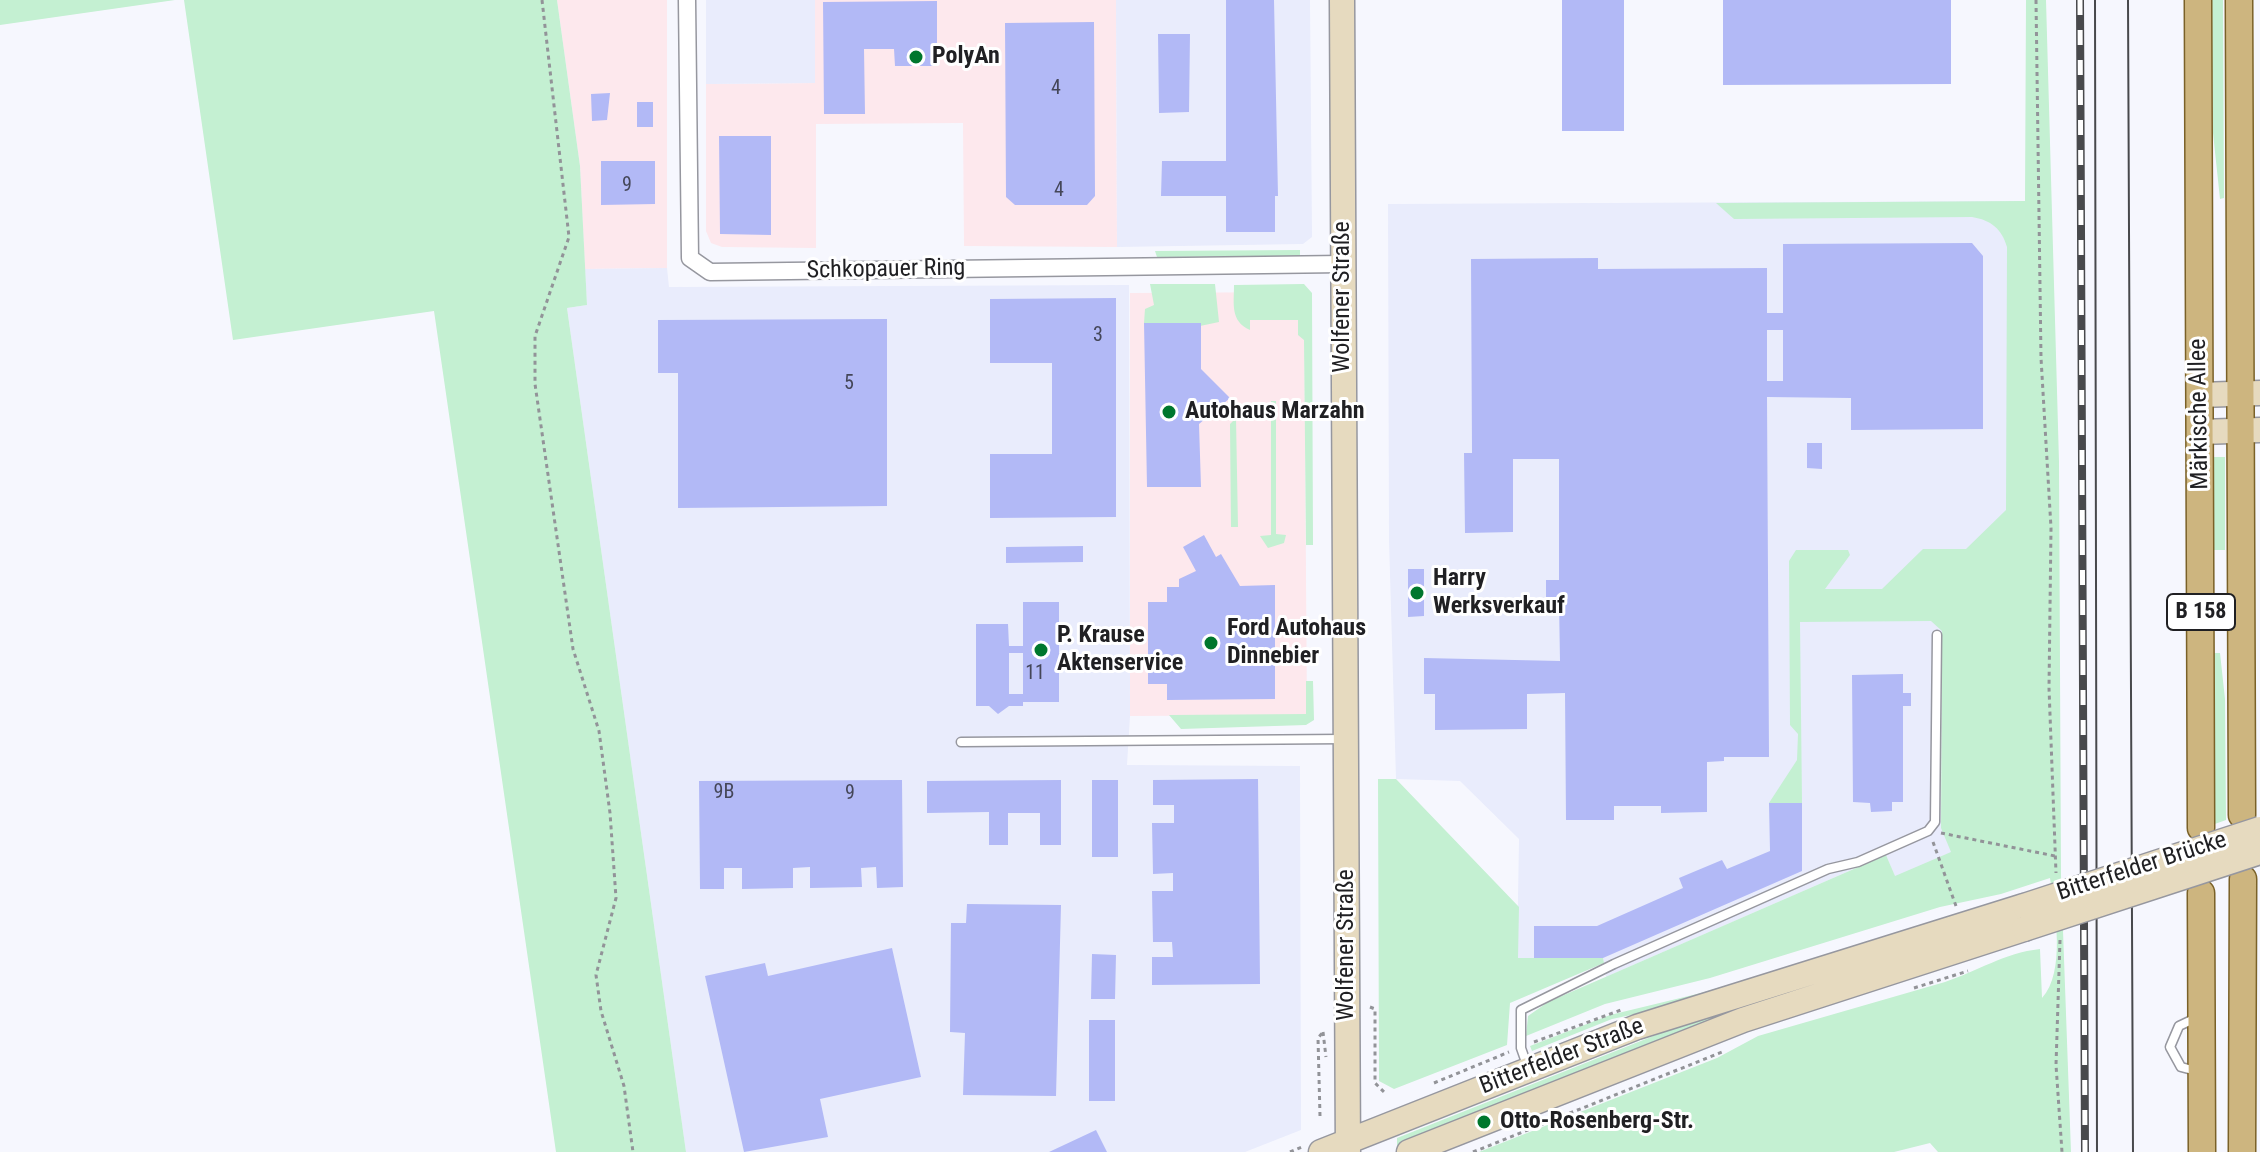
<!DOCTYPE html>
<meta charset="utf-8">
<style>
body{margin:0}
canvas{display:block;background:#f6f7fe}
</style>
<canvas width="2260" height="1152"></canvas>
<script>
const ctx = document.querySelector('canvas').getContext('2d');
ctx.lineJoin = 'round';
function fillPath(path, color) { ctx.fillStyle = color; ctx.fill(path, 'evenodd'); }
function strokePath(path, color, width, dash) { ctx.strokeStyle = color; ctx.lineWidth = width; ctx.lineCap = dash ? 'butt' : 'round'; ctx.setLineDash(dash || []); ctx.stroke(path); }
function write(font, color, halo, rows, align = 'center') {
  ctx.font = font + ' "Roboto Condensed",sans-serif'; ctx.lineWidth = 6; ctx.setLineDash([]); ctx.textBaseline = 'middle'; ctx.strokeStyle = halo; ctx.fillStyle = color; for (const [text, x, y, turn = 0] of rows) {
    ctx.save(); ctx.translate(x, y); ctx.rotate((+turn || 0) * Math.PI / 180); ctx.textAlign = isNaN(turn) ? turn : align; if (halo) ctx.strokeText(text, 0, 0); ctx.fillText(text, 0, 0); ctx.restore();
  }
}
fillPath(new Path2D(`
 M 557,0 L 667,0 L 667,268 L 585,269 L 580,166 Z
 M 815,0 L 1116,0 L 1117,247 L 964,246 L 963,123 L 816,124 L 816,248 L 722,247 L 711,243 L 706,231 L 706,84 L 815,83 Z
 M 1304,292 L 1307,715 L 1130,716 L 1130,293 Z`), '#fde8ed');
fillPath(new Path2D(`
 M 706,0 L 815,0 L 815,83 L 706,84 Z
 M 1116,0 L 1310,0 L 1312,237 L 1303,244 L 1117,247 Z
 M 2025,201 L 2032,620 L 1942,630 L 1941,827 L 1952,852 L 1895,877 L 1886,855 L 1606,977 L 1603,958 L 1517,958 L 1519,839 L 1460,781 L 1396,779 L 1389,540 L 1388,204 Z
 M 667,268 L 669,287 L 1129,285 L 1130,716 L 1127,765 L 1300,766 L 1301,1130 L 1245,1152 L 686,1152 L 567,308 L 587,305 L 585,269 Z`), '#e9ecfc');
fillPath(new Path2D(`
 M 0,0 L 175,0 L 0,25 Z
 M 184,0 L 557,0 L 580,166 L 587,305 L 567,308 L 686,1152 L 556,1152 L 434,311 L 233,340 Z
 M 2026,0 L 2046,0 L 2059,462 L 2061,875 L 2071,1152 L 1938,1152 L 1930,1143 L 1894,1152 L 1479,1152 L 1717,1058 L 1758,1036 L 1945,982 C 1978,971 2004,953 2040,949 L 2042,998 C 2066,972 2055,910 2050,878 L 2001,894 L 1940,907 L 1710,978 L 1605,1004 L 1526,1036 L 1528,1016 L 1548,1002 L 1886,855 L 1895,876 L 1951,852 L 1941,828 L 1942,631 L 1931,621 L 1800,622 L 1802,803 L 1769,803 L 1797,760 L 1798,734 L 1790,725 L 1789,561 L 1796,550 L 1848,550 L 1850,555 L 1825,589 L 1882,589 L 1923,549 L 1966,549 L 2006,510 L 2007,247 C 2002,229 1991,220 1972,217 L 1734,219 L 1716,203 L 2025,201 Z
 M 2211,0 L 2223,0 L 2224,198 L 2220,199 L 2213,133 Z
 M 1300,250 L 1300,256 L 1157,257 L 1155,251 Z
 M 1150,284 L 1215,284 L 1219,322 L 1200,326 L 1200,323 L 1144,323 L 1145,309 L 1154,305 Z
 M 1304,284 L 1312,293 L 1313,545 L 1306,545 L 1304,340 L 1298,335 L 1298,320 L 1250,320 L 1250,330 C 1230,321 1234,304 1234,285 Z
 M 1271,401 L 1276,401 L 1276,534 L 1286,535 L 1284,543 L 1268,548 L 1260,536 L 1271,535 Z
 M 1236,418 L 1238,527 L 1231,527 L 1230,424 Z
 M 2213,457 L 2225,457 L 2225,550 L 2213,550 Z
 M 2212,653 L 2220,653 L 2225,699 L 2226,820 L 2212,825 Z
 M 1306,681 L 1313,681 L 1314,720 L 1306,725 L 1181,729 L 1169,715 L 1306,714 Z
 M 1378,779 L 1396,779 L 1519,907 L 1518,958 L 1603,958 L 1604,963 L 1510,1003 L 1507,1045 L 1394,1089 L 1379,1081 Z
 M 1972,912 L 1655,1010 L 1612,1019 L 1532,1051 L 1530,1046 L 1610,1015 L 1701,993 Z
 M 1987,927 L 1724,1018 L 1397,1147 L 1397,1138 L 1681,1025 Z`), '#c4f0d2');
fillPath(new Path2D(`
 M 1226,0 L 1274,0 L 1278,196 L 1275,196 L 1275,232 L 1226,232 L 1226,196 L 1161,196 L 1162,161 L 1226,161 Z
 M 1562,0 L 1624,0 L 1624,131 L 1562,131 Z
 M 1723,0 L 1951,0 L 1951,84 L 1723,85 Z
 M 937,1 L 937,66 L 895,66 L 894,49 L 864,49 L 865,114 L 824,114 L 823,2 Z
 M 1094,22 L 1095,196 L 1087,205 L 1015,205 L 1006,197 L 1005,23 Z
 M 1158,34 L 1190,34 L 1189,112 L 1159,113 Z
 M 610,93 L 607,120 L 592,121 L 591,94 Z
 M 637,102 L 653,102 L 653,127 L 637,127 Z
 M 719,136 L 771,136 L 771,235 L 720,234 Z
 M 601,161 L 655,161 L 655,204 L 601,205 Z
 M 1972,243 L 1983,256 L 1983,429 L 1851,430 L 1851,398 L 1767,397 L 1769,757 L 1724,757 L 1724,761 L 1707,762 L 1707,812 L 1661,813 L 1661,806 L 1614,806 L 1614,820 L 1566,820 L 1565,693 L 1527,694 L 1527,729 L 1435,730 L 1435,694 L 1424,694 L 1424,658 L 1560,661 L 1559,601 L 1546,601 L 1546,580 L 1559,580 L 1559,459 L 1513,459 L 1513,532 L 1465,533 L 1464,453 L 1472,453 L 1471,259 L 1598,258 L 1598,269 L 1767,268 L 1767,313 L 1783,313 L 1783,244 ZM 1767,330 L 1783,330 L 1783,381 L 1767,381 Z
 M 1116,298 L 1116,517 L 990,518 L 990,454 L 1052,454 L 1052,363 L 990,363 L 990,299 Z
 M 887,319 L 887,506 L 678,508 L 678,373 L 658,373 L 658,320 Z
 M 1144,323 L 1201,323 L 1201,369 L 1230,398 L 1199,424 L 1201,487 L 1147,487 Z
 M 1807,443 L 1822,443 L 1822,469 L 1807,468 Z
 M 1204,535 L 1216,557 L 1221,554 L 1240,586 L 1275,585 L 1275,699 L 1167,700 L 1167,684 L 1148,684 L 1148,602 L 1167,602 L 1167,587 L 1179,587 L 1179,579 L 1196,571 L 1183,547 Z
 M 1083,546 L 1083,562 L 1006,563 L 1006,547 Z
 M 1408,569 L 1424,569 L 1424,616 L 1408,617 Z
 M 1023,602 L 1059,602 L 1059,653 L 1067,653 L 1067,664 L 1059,664 L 1059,702 L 1023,702 L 1023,706 L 1009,706 L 998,714 L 989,706 L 976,706 L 976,624 L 1008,624 L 1009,646 L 1023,646 ZM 1009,653 L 1023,653 L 1023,694 L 1009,694 Z
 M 1903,674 L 1903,693 L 1911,693 L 1911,706 L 1903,706 L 1903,802 L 1892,802 L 1892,811 L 1871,812 L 1870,803 L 1853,802 L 1852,675 Z
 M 1258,779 L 1260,984 L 1152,985 L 1152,957 L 1173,957 L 1172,942 L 1153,942 L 1152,891 L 1173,891 L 1173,873 L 1153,874 L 1152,823 L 1174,823 L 1174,805 L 1153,805 L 1153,780 Z
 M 902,780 L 903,887 L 877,888 L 876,867 L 861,868 L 862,887 L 810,888 L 810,867 L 793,868 L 793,888 L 742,889 L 742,868 L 724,868 L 724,889 L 700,889 L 699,781 Z
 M 1061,780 L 1061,845 L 1040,845 L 1040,813 L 1008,813 L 1008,845 L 989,845 L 989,812 L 927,813 L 927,781 Z
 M 1092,780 L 1118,780 L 1118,857 L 1092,857 Z
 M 1769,803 L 1802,803 L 1802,871 L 1603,958 L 1534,958 L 1534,926 L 1597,926 L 1683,888 L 1679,878 L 1722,860 L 1727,869 L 1770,851 Z
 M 967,904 L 1061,905 L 1056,1096 L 963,1095 L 965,1033 L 950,1032 L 951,923 L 966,923 Z
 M 892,948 L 921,1077 L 820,1099 L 828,1137 L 744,1152 L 705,976 L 765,963 L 768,976 Z
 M 1092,954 L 1116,955 L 1115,999 L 1091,999 Z
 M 1089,1020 L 1115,1020 L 1115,1101 L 1089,1101 Z
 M 1096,1130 L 1107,1152 L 1049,1152 Z`), '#b2b9f6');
const lane = new Path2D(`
 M 961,742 L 1344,739
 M 2198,1017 L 2179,1026 L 2170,1047 L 2181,1067 L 2200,1072
 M 1528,1068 L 1521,1048 L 1521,1010 L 1614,964 L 1828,869 L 1858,862 L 1928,831 L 1935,822 L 1937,635`);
const street = new Path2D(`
 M 687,0 L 690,258 L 710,272 L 1343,264`);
const secondary = new Path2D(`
 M 1342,0 L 1348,1152
 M 2200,395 L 2260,393
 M 2201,432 L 2260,430
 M 1321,1152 L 1637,1027 L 2024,906
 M 1409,1152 L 1743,1020 L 2024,929`);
const primary = new Path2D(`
 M 2198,0 L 2201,828
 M 2239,0 L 2242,815
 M 2201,893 L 2202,1152
 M 2242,1152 L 2243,879`);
strokePath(lane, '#96979f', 11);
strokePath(street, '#96979f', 19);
strokePath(secondary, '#96979f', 27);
strokePath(primary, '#7a6128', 29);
strokePath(new Path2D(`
 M 542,0 L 569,237 L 535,336 L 535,384 L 573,649 L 599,731 L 610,813 L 616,898 L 596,975 L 601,1011 L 624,1086 L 633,1152
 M 2036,0 L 2041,358 L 2051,528 L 2049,688 L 2056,873
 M 1941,833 L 2055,856
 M 1933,842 L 1956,906
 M 2060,940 L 2056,1065 L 2062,1152
 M 1914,988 L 1968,971
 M 1370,1007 L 1375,1009 L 1375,1083 L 1384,1092
 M 1323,1032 L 1326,1057
 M 1534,1042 L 1621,1010
 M 1434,1083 L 1509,1052
 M 1320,1116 L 1318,1038 L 1323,1032
 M 1290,1152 L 1302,1147
 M 1473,1152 L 1722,1052`), '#929398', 3, [4, 4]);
strokePath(lane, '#fff', 8);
strokePath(street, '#fff', 16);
strokePath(secondary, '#e6dabf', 24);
strokePath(primary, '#cdb57f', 26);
strokePath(new Path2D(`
 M 2095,0 L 2097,1152
 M 2128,0 L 2133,1152`), '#48494c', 2);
const rail = new Path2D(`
 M 2080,0 L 2085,1152`);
strokePath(rail, '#48494c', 8);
strokePath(rail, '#fff', 5, [15]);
const secondaryBridge = new Path2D(`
 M 2024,906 L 2260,829
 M 2024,929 L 2260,852`);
strokePath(secondaryBridge, '#96979f', 27, []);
strokePath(secondaryBridge, '#e6dabf', 24);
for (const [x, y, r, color] of [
 [916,57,8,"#00772d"],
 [1169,412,8,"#00772d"],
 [1417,593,8,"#00772d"],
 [1211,643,8,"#00772d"],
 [1041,650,8,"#00772d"],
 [1484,1122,8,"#00772d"]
]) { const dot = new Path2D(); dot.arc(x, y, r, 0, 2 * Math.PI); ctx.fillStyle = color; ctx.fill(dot); strokePath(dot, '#fff', 3); }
write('20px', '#444658', null, [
 ["4",1056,89],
 ["9",627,186],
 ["4",1059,191],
 ["3",1098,336],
 ["5",849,384],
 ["11",1035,674],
 ["9B",724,793],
 ["9",850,794]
]);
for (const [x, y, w] of [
 [2201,612,68]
]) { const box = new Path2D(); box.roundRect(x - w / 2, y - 18, w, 36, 6); ctx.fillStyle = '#fff'; ctx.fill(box); strokePath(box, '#202023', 2); }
write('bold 22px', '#202023', null, [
 ["B 158",2201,612]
]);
write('bold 24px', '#202023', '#fff', [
 ["PolyAn",932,57],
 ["Autohaus Marzahn",1185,412],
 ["Harry",1433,579],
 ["Werksverkauf",1433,607],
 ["Ford Autohaus",1227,629],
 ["Dinnebier",1227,657],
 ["P. Krause",1057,636],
 ["Aktenservice",1057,664],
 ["Otto-Rosenberg-Str.",1500,1122]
], 'left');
write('24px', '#202023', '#fff', [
 ["Schkopauer Ring",886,270,-1],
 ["Wolfener Straße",1343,297,-90],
 ["Märkische Allee",2200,414,-91],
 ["Bitterfelder Brücke",2142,867,-18],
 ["Wolfener Straße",1347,945,-90],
 ["Bitterfelder Straße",1562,1057,-21]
]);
</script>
